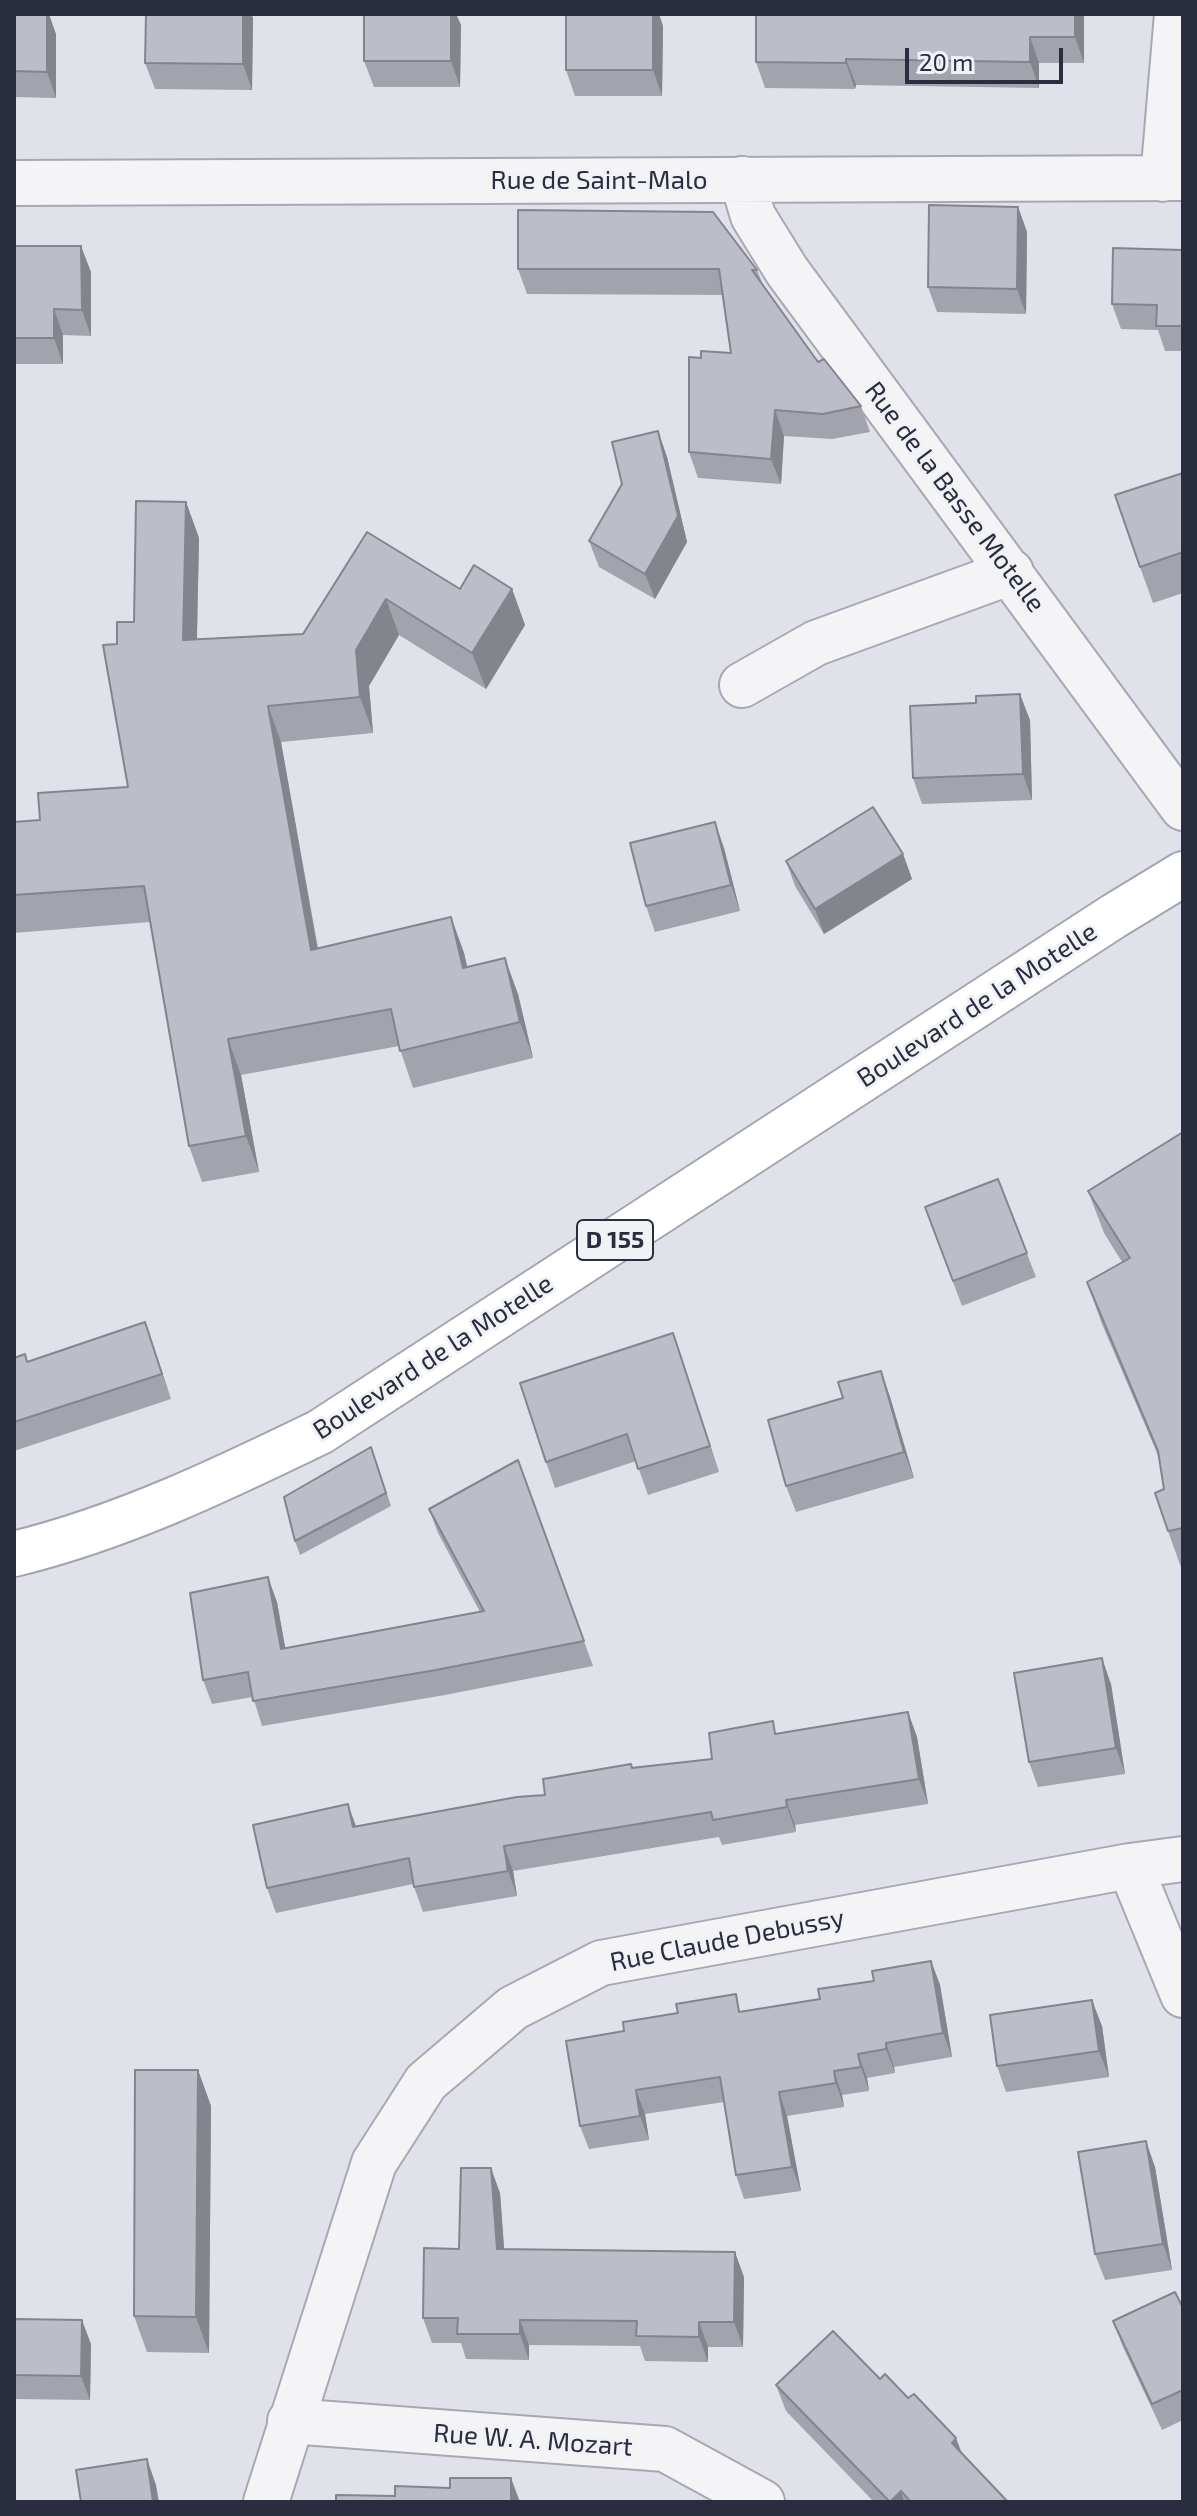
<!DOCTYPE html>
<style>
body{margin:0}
#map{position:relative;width:1197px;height:2516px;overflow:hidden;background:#e1e2e9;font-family:"Exo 2",sans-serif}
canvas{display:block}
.frame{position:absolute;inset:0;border:16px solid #2a2d40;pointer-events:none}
.scale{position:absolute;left:905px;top:48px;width:158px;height:36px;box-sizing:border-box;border:4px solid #2a2d40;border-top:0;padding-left:10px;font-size:24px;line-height:28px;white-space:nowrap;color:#2a2d40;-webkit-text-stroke:6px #f1f2f6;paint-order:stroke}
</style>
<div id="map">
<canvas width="1197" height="2516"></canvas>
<div class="frame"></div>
<div class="scale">20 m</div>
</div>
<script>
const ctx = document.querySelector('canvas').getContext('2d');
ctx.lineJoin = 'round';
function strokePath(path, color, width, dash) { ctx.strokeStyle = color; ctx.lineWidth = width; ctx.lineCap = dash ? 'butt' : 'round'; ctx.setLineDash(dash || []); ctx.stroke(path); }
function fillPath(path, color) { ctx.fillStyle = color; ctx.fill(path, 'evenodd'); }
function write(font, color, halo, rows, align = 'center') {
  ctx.font = font + ' "Exo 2",sans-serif'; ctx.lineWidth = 6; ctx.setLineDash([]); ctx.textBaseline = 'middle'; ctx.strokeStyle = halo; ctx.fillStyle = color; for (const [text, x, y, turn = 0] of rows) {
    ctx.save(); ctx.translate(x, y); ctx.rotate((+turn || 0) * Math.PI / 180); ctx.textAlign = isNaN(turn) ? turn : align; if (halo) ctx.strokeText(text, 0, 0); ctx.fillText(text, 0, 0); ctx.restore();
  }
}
const minor = new Path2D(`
 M 742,179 L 753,216 L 787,271 L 1183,808
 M 1163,179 L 1177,14
 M 14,183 L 1183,178
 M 742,685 L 816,643 L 1011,572
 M 1130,1866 L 1183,1995
 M 290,2421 L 665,2449 L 762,2502
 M 266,2502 L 374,2163 L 426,2082 L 513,2008 L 601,1963 L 1130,1866 L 1183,1859`);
const primary = new Path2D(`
 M 14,1554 C 121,1528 221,1480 320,1432 L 1114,916 L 1183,874`);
strokePath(minor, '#a6a8b3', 48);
strokePath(primary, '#a1a4b4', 48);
strokePath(minor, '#f4f4f7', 44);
strokePath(primary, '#fff', 44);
fillPath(new Path2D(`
 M 14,14 L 56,34 L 56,98 L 14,97 Z
 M 146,14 L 251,14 L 253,18 L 252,90 L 155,89 L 145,63 Z
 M 364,14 L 456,14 L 461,25 L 460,87 L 374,87 L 364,61 Z
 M 566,14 L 659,14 L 663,26 L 662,96 L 575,96 L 566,70 Z
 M 1084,14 L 1084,63 L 1039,63 L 1039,88 L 856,85 L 855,89 L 765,88 L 756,62 Z
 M 1018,207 L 1027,232 L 1026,314 L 937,312 L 928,287 Z
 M 14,246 L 91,272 L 91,336 L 63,335 L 63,364 L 15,364 L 14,361 Z
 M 1183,250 L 1183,351 L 1165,351 L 1158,330 L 1121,329 L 1112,304 Z
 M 518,269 L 757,270 L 763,285 L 818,362 L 861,406 L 870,432 L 832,439 L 784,436 L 781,484 L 698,478 L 689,452 L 701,358 L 731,353 L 723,295 L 527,294 Z
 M 658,431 L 667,457 L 687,542 L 655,599 L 599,567 L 589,541 Z
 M 1183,473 L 1183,593 L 1153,603 L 1140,567 Z
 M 186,502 L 199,538 L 197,639 L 303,634 L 367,532 L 460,589 L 512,589 L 525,625 L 486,689 L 399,635 L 369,686 L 373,733 L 281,742 L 318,948 L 451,917 L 464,953 L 467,967 L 518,994 L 533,1058 L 413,1088 L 399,1046 L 241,1075 L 259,1172 L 202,1182 L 189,1146 L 150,922 L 14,933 L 14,822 L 40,820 L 128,787 L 117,644 L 134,622 Z
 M 976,703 L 1030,720 L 1032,800 L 922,804 L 913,778 Z
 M 724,848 L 740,911 L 655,932 L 646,906 Z
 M 903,854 L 912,879 L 824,934 L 795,886 L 786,861 Z
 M 1183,1132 L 1183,1573 L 1168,1531 L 1164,1489 L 1160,1460 L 1102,1324 L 1087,1282 L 1122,1262 L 1104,1233 L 1088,1191 Z
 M 998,1179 L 1036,1277 L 962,1306 L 925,1207 Z
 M 145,1322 L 171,1399 L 14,1451 L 14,1358 L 28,1362 Z
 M 673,1333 L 719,1472 L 648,1495 L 636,1461 L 555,1488 L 546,1462 Z
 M 881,1371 L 890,1397 L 914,1478 L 796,1512 L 786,1486 L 843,1398 Z
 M 376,1460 L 391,1506 L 300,1555 L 295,1541 Z
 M 518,1460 L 593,1666 L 445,1695 L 262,1726 L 253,1697 L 212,1704 L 203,1680 L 277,1602 L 285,1648 L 480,1612 L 438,1533 L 429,1509 Z
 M 1111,1684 L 1125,1774 L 1038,1787 L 1029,1762 Z
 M 908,1712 L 917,1737 L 928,1804 L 795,1825 L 796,1832 L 722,1845 L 719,1837 L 513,1871 L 517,1896 L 423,1912 L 413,1884 L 276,1913 L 267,1888 L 356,1827 L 545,1795 L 632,1767 L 712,1759 L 778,1733 Z
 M 931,1961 L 940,1985 L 952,2057 L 894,2067 L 895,2073 L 867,2078 L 869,2091 L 842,2095 L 844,2107 L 787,2116 L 801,2191 L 744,2199 L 736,2175 L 724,2102 L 645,2114 L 649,2140 L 589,2149 L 580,2126 L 742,2011 L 820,1999 Z
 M 1102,2026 L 1109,2077 L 1006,2092 L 997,2066 Z
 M 198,2070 L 211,2106 L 209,2353 L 147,2352 L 134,2316 Z
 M 1155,2167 L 1172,2270 L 1105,2280 L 1095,2254 Z
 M 500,2193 L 504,2249 L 744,2277 L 743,2347 L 708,2347 L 708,2362 L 645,2361 L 640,2346 L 529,2345 L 529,2360 L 466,2359 L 461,2343 L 432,2343 L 423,2318 L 459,2249 Z
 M 1183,2308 L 1183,2420 L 1162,2430 L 1123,2347 L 1113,2321 Z
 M 14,2319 L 91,2344 L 90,2400 L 14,2399 Z
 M 880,2379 L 962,2454 L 1008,2502 L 874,2502 L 786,2411 L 776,2385 Z`), '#a2a3ad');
fillPath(new Path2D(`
 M 47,14 L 49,14 L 56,34 L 56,98 L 47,72 Z
 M 243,14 L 251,14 L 253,18 L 252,90 L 243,64 Z
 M 451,14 L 456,14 L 461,25 L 460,87 L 451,61 Z
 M 653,14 L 659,14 L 663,26 L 662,96 L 653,70 Z
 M 1075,14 L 1084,14 L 1084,63 L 1075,37 Z
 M 1030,37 L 1039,63 L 1039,88 L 1030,62 Z
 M 846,59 L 856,85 L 855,89 L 846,63 Z
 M 1018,207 L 1027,232 L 1026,314 L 1017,289 Z
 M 81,246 L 91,272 L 91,336 L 82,310 Z
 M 54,309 L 63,335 L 63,364 L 54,338 Z
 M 775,410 L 784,436 L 781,484 L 771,459 Z
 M 658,431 L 667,457 L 687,542 L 655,599 L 645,574 Z
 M 186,502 L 199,538 L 196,676 L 183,640 Z
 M 512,589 L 525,625 L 486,689 L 472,653 Z
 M 386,599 L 399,635 L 369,686 L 373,733 L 360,697 L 356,650 Z
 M 1020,694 L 1030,720 L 1032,800 L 1023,774 Z
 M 268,706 L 281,742 L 324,986 L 311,950 Z
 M 715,822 L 724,848 L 740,911 L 731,885 Z
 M 903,854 L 912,879 L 824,934 L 815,909 Z
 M 451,917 L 464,953 L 476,1004 L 463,968 Z
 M 505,958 L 518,994 L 533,1058 L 520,1022 Z
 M 228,1039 L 241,1075 L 259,1172 L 246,1136 Z
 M 145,1322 L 154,1348 L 171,1399 L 162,1374 Z
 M 673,1333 L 682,1359 L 719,1472 L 710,1446 Z
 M 881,1371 L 890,1397 L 914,1478 L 904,1452 Z
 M 268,1577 L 277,1602 L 290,1674 L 281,1649 Z
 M 1102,1658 L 1111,1684 L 1125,1774 L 1116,1748 Z
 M 908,1712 L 917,1737 L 928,1804 L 919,1779 Z
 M 786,1800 L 795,1825 L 796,1832 L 787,1807 Z
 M 348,1804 L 357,1829 L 353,1827 Z
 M 504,1846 L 513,1871 L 517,1896 L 508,1871 Z
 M 931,1961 L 940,1985 L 952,2057 L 943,2033 Z
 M 1092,2000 L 1102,2026 L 1109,2077 L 1099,2051 Z
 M 886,2043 L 894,2067 L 895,2073 L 886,2049 Z
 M 858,2054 L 867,2078 L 869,2091 L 861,2067 Z
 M 198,2070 L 211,2106 L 209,2353 L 196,2317 Z
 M 834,2071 L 842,2095 L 844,2107 L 836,2083 Z
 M 636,2090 L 645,2114 L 649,2140 L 640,2116 Z
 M 779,2092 L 787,2116 L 801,2191 L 792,2167 Z
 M 1146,2141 L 1155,2167 L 1172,2270 L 1163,2244 Z
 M 491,2168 L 500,2193 L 506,2274 L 497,2249 Z
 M 735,2252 L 744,2277 L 743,2347 L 734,2322 Z
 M 82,2320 L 91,2344 L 90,2400 L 81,2376 Z
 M 520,2320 L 529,2345 L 529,2360 L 520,2334 Z
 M 699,2322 L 708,2347 L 708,2362 L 699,2337 Z
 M 956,2438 L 966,2464 L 952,2443 Z
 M 147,2459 L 156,2485 L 159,2502 L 153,2502 Z
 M 511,2478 L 520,2502 L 511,2502 Z
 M 901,2491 L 904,2502 L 890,2502 Z`), '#84848d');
const building = new Path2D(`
 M 14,14 L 47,14 L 47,72 L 14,71 Z
 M 146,14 L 243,14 L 243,64 L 145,63 Z
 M 364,14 L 451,14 L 451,61 L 364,61 Z
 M 566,14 L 653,14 L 653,70 L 566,70 Z
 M 756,14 L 1075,14 L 1075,37 L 1030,37 L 1030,62 L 846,59 L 846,63 L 756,62 Z
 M 929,205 L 1018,207 L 1017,289 L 928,287 Z
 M 518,210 L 713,212 L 757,270 L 752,270 L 818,362 L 824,359 L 861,406 L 823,414 L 775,410 L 771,459 L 689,452 L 689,357 L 701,358 L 701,351 L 731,353 L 719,269 L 518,269 Z
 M 14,246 L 81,246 L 82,310 L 54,309 L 54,338 L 14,338 Z
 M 1113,248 L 1183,250 L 1183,326 L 1156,326 L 1157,305 L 1112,304 Z
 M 658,431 L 678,516 L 645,574 L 589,541 L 622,484 L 612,442 Z
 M 1183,473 L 1183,552 L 1140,567 L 1115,495 Z
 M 136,501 L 186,502 L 183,640 L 303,634 L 367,532 L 460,589 L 474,565 L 512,589 L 472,653 L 386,599 L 356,650 L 360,697 L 268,706 L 311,950 L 451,917 L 463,968 L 505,958 L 520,1022 L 400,1051 L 391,1009 L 228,1039 L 246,1136 L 189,1146 L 144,886 L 14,895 L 14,822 L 40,820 L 38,793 L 128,787 L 103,645 L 117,644 L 117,622 L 134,622 Z
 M 1020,694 L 1023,774 L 913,778 L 910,706 L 976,703 L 976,696 Z
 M 873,807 L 903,854 L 815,909 L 786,861 Z
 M 715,822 L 731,885 L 646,906 L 630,843 Z
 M 1183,1132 L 1183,1528 L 1168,1531 L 1155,1493 L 1164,1489 L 1158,1451 L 1087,1282 L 1130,1258 L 1088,1191 Z
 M 998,1179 L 1027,1253 L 953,1281 L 925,1207 Z
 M 145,1322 L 162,1374 L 14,1422 L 14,1358 L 25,1354 L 27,1362 Z
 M 673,1333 L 710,1446 L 638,1469 L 627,1434 L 546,1462 L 520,1383 Z
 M 881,1371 L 904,1452 L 786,1486 L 768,1420 L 843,1398 L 838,1382 Z
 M 371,1447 L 386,1493 L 295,1541 L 284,1497 Z
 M 518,1460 L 584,1641 L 436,1670 L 253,1701 L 248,1672 L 203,1680 L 190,1593 L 268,1577 L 281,1649 L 484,1611 L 429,1509 Z
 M 1102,1658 L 1116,1748 L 1029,1762 L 1014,1673 Z
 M 908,1712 L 919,1779 L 786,1800 L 787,1807 L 713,1820 L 711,1812 L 504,1846 L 508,1871 L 414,1887 L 409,1858 L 267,1888 L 253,1825 L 348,1804 L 353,1827 L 517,1797 L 545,1795 L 543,1779 L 631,1764 L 632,1768 L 712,1759 L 709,1733 L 773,1721 L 775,1734 Z
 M 931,1961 L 943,2033 L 886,2043 L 886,2049 L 858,2054 L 861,2067 L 834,2071 L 836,2083 L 779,2092 L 792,2167 L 736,2175 L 720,2077 L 636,2090 L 640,2116 L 580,2126 L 566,2041 L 624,2031 L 623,2022 L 678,2013 L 676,2004 L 736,1994 L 739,2012 L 820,1999 L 818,1989 L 874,1981 L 872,1971 Z
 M 1092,2000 L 1099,2051 L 997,2066 L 990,2015 Z
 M 135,2070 L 198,2070 L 196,2317 L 134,2316 Z
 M 1146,2141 L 1163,2244 L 1095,2254 L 1078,2152 Z
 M 461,2168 L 491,2168 L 497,2249 L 735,2252 L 734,2322 L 699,2322 L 699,2337 L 636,2336 L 637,2321 L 520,2320 L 520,2334 L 457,2334 L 458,2318 L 423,2318 L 424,2248 L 459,2249 Z
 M 1175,2292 L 1183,2308 L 1183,2390 L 1152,2404 L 1113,2321 Z
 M 14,2319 L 82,2320 L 81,2376 L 14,2375 Z
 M 833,2331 L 880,2379 L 885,2374 L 908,2398 L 914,2394 L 956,2438 L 952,2443 L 1008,2502 L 911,2502 L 901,2491 L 890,2502 L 776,2385 Z
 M 147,2459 L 153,2502 L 81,2502 L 76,2470 Z
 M 450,2478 L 511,2478 L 511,2502 L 336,2502 L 336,2495 L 395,2496 L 395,2486 L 450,2488 Z`);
fillPath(building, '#bcbdc9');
strokePath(building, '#84848d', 2);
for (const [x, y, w] of [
 [615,1240,76]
]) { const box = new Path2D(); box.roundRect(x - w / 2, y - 20, w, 40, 6); ctx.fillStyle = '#f1f2f6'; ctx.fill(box); strokePath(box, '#2a2d40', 2); }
write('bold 24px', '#2a2d40', null, [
 ["D 155",615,1240]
]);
write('26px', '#2a2d40', '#f1f2f6', [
 ["Rue de Saint-Malo",599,180],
 ["Rue de la Basse Motelle",955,497,53],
 ["Boulevard de la Motelle",977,1005,-33],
 ["Boulevard de la Motelle",433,1357,-33],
 ["Rue Claude Debussy",727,1940,-11],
 ["Rue W. A. Mozart",533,2440,4]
]);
</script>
